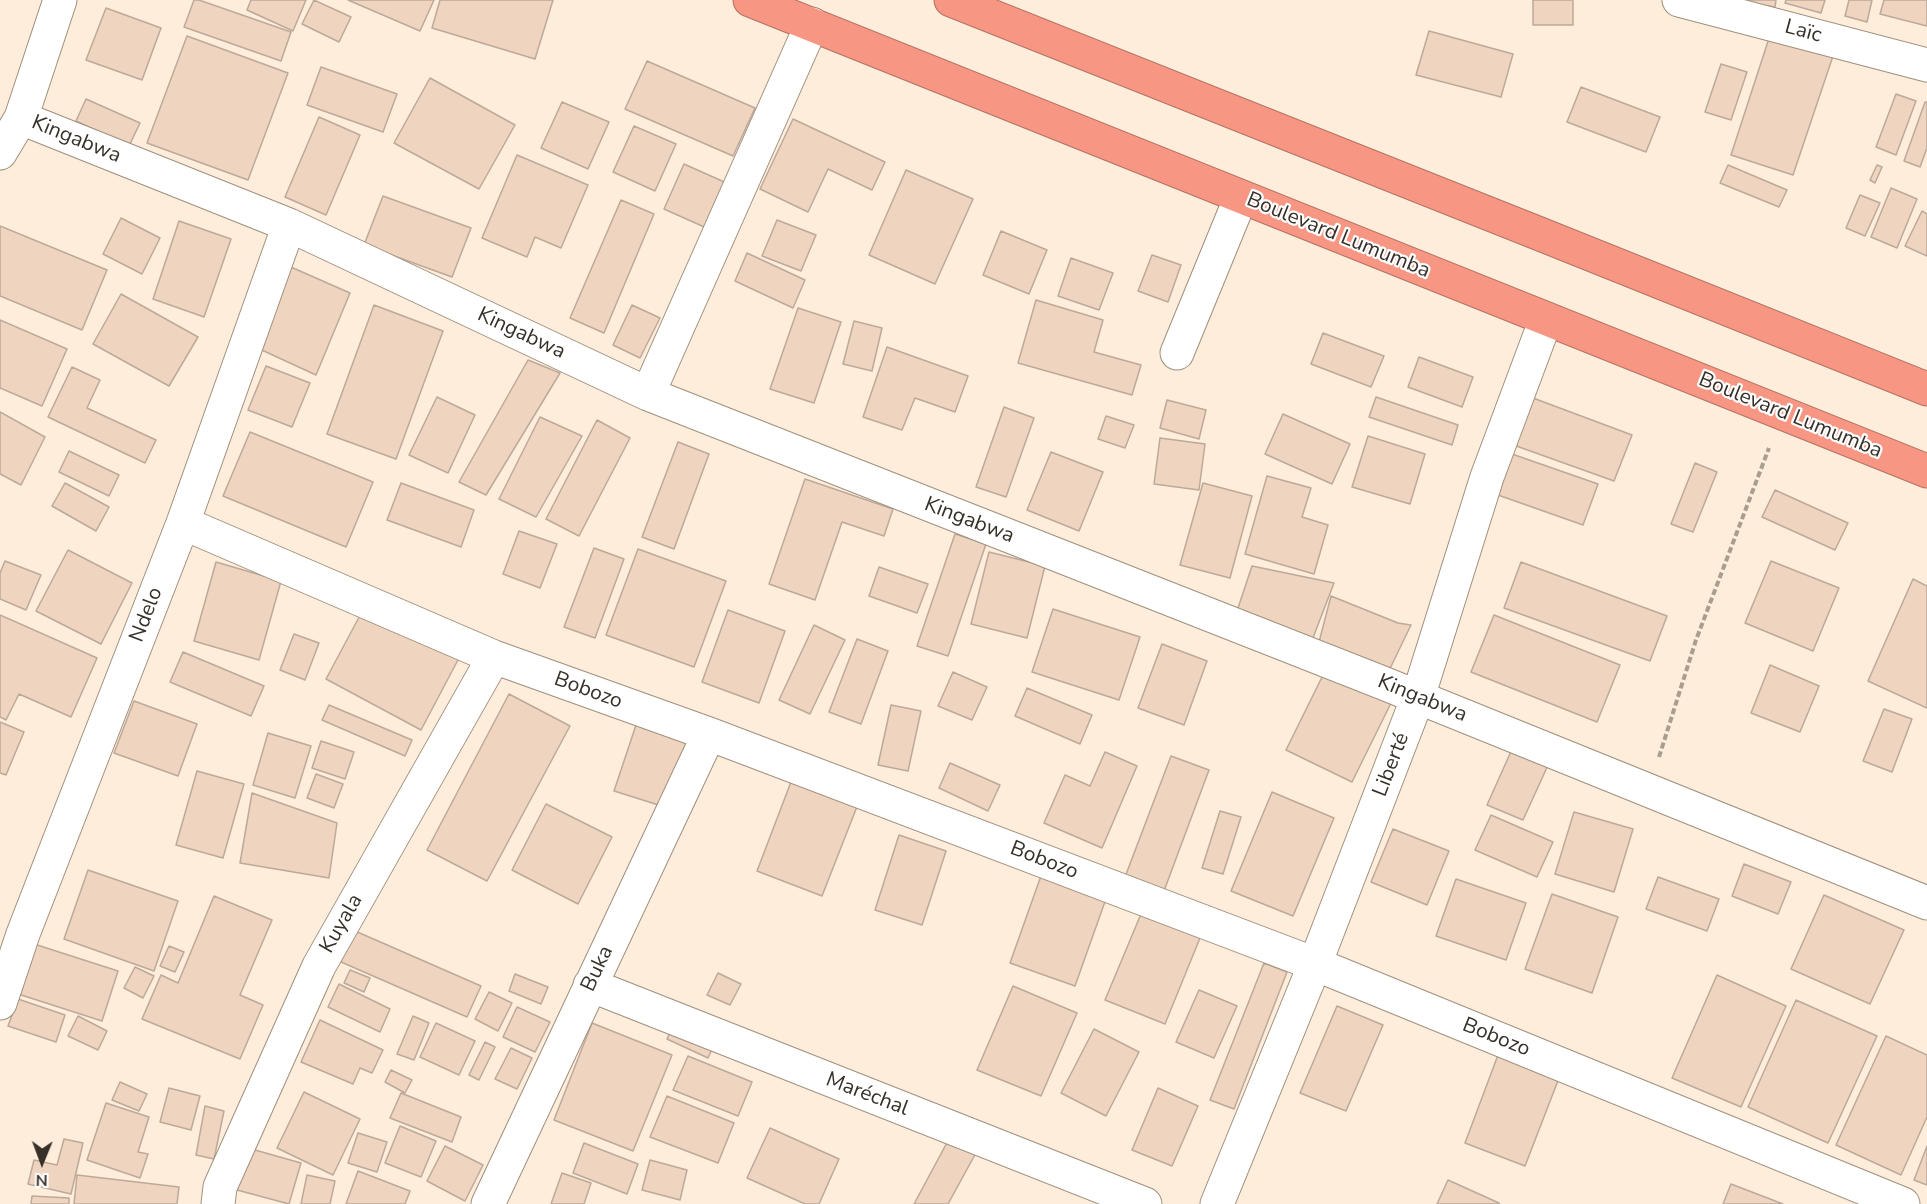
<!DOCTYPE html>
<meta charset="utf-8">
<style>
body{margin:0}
#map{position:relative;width:1927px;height:1204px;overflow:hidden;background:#feedda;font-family:"Nunito Sans",sans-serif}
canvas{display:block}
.north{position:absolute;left:12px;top:1132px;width:60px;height:60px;-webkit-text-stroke:4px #fff;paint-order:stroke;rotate:181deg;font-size:16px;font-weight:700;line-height:24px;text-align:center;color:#363028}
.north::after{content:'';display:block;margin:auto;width:21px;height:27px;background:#363028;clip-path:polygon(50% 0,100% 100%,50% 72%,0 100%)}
</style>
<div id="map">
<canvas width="1927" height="1204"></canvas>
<div class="north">N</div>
</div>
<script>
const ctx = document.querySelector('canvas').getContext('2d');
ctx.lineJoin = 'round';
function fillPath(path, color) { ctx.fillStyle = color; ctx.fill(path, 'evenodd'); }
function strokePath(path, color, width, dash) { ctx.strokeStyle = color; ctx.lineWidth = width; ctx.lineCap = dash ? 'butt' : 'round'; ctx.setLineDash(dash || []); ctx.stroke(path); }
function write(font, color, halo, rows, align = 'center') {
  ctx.font = font + ' "Nunito Sans",sans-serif'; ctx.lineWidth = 4.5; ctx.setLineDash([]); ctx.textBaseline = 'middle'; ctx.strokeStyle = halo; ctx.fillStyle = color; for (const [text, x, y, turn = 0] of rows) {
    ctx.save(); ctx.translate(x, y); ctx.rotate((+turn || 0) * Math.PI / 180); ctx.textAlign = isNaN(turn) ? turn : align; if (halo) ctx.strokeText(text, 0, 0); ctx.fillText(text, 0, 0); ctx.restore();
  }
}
const building = new Path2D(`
 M 194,0 L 199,0 L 291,32 L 281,61 L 184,27 Z
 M 251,0 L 306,0 L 293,31 L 247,10 Z
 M 314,0 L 351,17 L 339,42 L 302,24 Z
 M 348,0 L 434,0 L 420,31 Z
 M 440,0 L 553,0 L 535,59 L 432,28 Z
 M 1533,0 L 1573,0 L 1573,25 L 1533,25 Z
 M 1733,0 L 1776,0 L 1775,7 Z
 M 1786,0 L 1825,0 L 1821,13 L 1785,3 Z
 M 1849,0 L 1872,0 L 1867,22 L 1845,16 Z
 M 1884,0 L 1927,0 L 1927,26 L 1880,14 Z
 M 106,8 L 161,28 L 142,80 L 86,60 Z
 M 1429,31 L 1513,54 L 1501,97 L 1416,75 Z
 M 1771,32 L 1834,53 L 1793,175 L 1731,155 Z
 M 187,36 L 288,73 L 248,180 L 147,143 Z
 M 647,61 L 755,108 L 733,156 L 625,109 Z
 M 1721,64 L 1747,72 L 1731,120 L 1705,112 Z
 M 321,67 L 397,94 L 383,132 L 307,105 Z
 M 430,78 L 515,125 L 479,189 L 394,143 Z
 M 1581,87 L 1660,117 L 1646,152 L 1567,122 Z
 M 1896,94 L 1916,101 L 1896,155 L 1876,147 Z
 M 86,99 L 140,123 L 129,146 L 76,121 Z
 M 562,102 L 609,122 L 588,169 L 541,148 Z
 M 1925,102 L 1927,102 L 1927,148 L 1920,167 L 1904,161 Z
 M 319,117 L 360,135 L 326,215 L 285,197 Z
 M 793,119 L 885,162 L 872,190 L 828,169 L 808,212 L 760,189 Z
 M 634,126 L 676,144 L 655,191 L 613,172 Z
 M 517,155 L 588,185 L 561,248 L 535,237 L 527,257 L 482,238 Z
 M 684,164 L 731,185 L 711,230 L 664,209 Z
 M 1728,165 L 1787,190 L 1779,207 L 1720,183 Z
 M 1877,165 L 1882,167 L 1875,183 L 1870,180 Z
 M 906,170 L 973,199 L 935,284 L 869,255 Z
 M 1891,188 L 1917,199 L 1897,248 L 1871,237 Z
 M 1860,195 L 1880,203 L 1865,236 L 1846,228 Z
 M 383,196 L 471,228 L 452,277 L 364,245 Z
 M 621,200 L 654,214 L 604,333 L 570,318 Z
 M 1922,211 L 1927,214 L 1927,256 L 1905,246 Z
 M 121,218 L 160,238 L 142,274 L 103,254 Z
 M 777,220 L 816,235 L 801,271 L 762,256 Z
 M 179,221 L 231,239 L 204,317 L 153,299 Z
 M 0,226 L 107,270 L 82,330 L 0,296 Z
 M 1001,231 L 1047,250 L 1029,294 L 983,275 Z
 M 747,253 L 805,280 L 793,308 L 735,281 Z
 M 1152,255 L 1181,265 L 1168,302 L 1138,291 Z
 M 1071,258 L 1113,273 L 1099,310 L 1058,296 Z
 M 284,264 L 350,293 L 316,375 L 253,346 Z
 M 121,294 L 198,337 L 169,386 L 93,344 Z
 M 1036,300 L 1103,320 L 1094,352 L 1141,365 L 1132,395 L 1018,363 Z
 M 374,305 L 443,331 L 396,459 L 327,434 Z
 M 632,305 L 660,318 L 640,358 L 613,345 Z
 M 798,308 L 841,322 L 814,403 L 770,389 Z
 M 0,320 L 67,349 L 42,406 L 0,388 Z
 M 854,321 L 882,328 L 872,371 L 843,364 Z
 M 1323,333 L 1384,356 L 1371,387 L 1311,364 Z
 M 887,347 L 968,376 L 955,412 L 915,398 L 902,430 L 863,417 Z
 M 1419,357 L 1473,377 L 1462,407 L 1408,387 Z
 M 528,360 L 560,373 L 486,495 L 459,482 Z
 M 266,366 L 310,383 L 292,427 L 248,410 Z
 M 72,367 L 100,380 L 87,408 L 156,440 L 145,463 L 48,417 Z
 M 1525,395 L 1632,435 L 1614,481 L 1508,443 Z
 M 437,397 L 475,415 L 448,473 L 409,455 Z
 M 1376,397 L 1458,425 L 1452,445 L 1369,417 Z
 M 1167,400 L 1206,410 L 1199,439 L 1160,428 Z
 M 1004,407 L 1034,418 L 1006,497 L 976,487 Z
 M 0,412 L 45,437 L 21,485 L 0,474 Z
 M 1283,414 L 1350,444 L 1332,484 L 1265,454 Z
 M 1106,416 L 1134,425 L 1125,448 L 1098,439 Z
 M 540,417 L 582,436 L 536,517 L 499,499 Z
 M 597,420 L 630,438 L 579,536 L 546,519 Z
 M 250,432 L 373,482 L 346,547 L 223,496 Z
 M 1368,436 L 1425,454 L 1410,504 L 1352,487 Z
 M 1160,438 L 1205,444 L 1199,490 L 1154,484 Z
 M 678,442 L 709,454 L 674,549 L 642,537 Z
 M 69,451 L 119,475 L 109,496 L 59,472 Z
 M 1051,452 L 1103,472 L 1079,531 L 1027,510 Z
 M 1512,454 L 1598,484 L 1583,525 L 1498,495 Z
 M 1695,463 L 1717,472 L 1693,532 L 1671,524 Z
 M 1267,476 L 1311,488 L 1302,517 L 1328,525 L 1314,574 L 1245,554 Z
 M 805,479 L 893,509 L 884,536 L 842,522 L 815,600 L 769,584 Z
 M 65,483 L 109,507 L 96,531 L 52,506 Z
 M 401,483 L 474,510 L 461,547 L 387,520 Z
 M 1203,483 L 1252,496 L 1230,578 L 1180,565 Z
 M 1775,490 L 1848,523 L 1835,550 L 1762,517 Z
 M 519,531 L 557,544 L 540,588 L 503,574 Z
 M 955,534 L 986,544 L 948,656 L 917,646 Z
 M 594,548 L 624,559 L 595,638 L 564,627 Z
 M 638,549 L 726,581 L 694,667 L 606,635 Z
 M 68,550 L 132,583 L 101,644 L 36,611 Z
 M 989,552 L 1045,566 L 1027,638 L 971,624 Z
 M 5,561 L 41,575 L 26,610 L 0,599 L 0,573 Z
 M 1771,561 L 1839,588 L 1813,651 L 1745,623 Z
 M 216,562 L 281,581 L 259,660 L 194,641 Z
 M 1521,562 L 1667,616 L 1650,661 L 1504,608 Z
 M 1252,566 L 1334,583 L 1311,643 L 1235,617 Z
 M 879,567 L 928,584 L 917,613 L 869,596 Z
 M 1913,579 L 1927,586 L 1927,708 L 1868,681 Z
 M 1331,596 L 1398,623 L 1411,625 L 1383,683 L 1318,646 Z
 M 364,608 L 459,658 L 421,730 L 326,679 Z
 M 1053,609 L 1140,637 L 1119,700 L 1032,672 Z
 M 728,610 L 785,631 L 759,703 L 702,682 Z
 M 0,615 L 97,658 L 71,717 L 19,694 L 6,720 L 0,717 Z
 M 1494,615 L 1620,665 L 1597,722 L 1471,672 Z
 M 814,625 L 845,640 L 810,714 L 779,700 Z
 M 294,634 L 319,643 L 305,680 L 280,670 Z
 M 857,639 L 888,651 L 861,724 L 829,712 Z
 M 1162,644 L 1207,661 L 1184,725 L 1138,708 Z
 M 183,652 L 264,686 L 251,716 L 170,682 Z
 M 1770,665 L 1819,686 L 1800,732 L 1751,713 Z
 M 1326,669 L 1392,701 L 1352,782 L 1286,750 Z
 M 953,672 L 987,687 L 972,720 L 938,706 Z
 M 1027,688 L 1092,715 L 1080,744 L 1015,716 Z
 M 509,694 L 570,726 L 487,881 L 427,850 Z
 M 134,701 L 197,724 L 178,776 L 114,753 Z
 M 329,705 L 412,740 L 405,756 L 322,720 Z
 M 891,705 L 921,711 L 908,771 L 878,765 Z
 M 1884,709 L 1912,719 L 1892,772 L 1863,761 Z
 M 640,713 L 691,730 L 665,807 L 614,791 Z
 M 0,722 L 24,732 L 6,775 L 0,773 Z
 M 268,733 L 311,746 L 295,798 L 253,785 Z
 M 321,741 L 354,752 L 345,779 L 312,768 Z
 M 1513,747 L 1549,763 L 1523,820 L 1487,805 Z
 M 1105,752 L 1137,766 L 1102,848 L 1044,823 L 1065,775 L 1090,786 Z
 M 1171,756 L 1209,770 L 1164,891 L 1125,877 Z
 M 950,763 L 1000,785 L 988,811 L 939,788 Z
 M 197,771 L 244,784 L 223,858 L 176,845 Z
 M 316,774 L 343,784 L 334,808 L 307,798 Z
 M 794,774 L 860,799 L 822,896 L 757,871 Z
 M 1272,792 L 1334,818 L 1293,916 L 1231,891 Z
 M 252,793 L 337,823 L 329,878 L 240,863 Z
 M 546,804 L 612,837 L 578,904 L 512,870 Z
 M 1220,811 L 1241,817 L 1223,874 L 1202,868 Z
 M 1574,812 L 1633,829 L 1614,892 L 1555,874 Z
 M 1491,815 L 1553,842 L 1537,877 L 1475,850 Z
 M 1393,829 L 1449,851 L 1427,905 L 1371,882 Z
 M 899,835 L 946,851 L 922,925 L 875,910 Z
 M 1744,864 L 1791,882 L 1778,914 L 1732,896 Z
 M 88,870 L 178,901 L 154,971 L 64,939 Z
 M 1042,873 L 1107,896 L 1075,986 L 1010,963 Z
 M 1658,877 L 1719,899 L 1707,931 L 1646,909 Z
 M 1456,879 L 1526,903 L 1506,960 L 1436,936 Z
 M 1552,894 L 1618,917 L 1592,993 L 1525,969 Z
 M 1824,895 L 1904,930 L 1870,1004 L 1791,969 Z
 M 214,896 L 272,920 L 240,995 L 263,1005 L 240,1059 L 142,1019 L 161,975 L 178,983 Z
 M 1141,914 L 1200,938 L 1165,1024 L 1105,1000 Z
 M 346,927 L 481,986 L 467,1017 L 332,958 Z
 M 31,943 L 118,971 L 102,1021 L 15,993 Z
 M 169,946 L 184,952 L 175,972 L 160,966 Z
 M 1264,963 L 1287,972 L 1234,1109 L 1210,1100 Z
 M 135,967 L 154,976 L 143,998 L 124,988 Z
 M 350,970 L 370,978 L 364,992 L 344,983 Z
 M 718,973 L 741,984 L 730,1005 L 707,995 Z
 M 515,974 L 548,987 L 541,1004 L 509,991 Z
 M 1717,975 L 1786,1006 L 1741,1107 L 1672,1078 Z
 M 339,984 L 390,1009 L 380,1032 L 328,1007 Z
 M 1013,986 L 1077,1013 L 1041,1096 L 977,1070 Z
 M 1199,990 L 1237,1006 L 1214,1058 L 1176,1042 Z
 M 489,992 L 512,1003 L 498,1031 L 475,1019 Z
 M 18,999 L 65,1015 L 56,1042 L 8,1026 Z
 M 1796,1000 L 1877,1036 L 1828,1143 L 1748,1107 Z
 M 1337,1006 L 1383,1025 L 1346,1111 L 1300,1093 Z
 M 517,1007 L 550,1022 L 535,1052 L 503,1037 Z
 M 78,1016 L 107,1031 L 98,1050 L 68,1036 Z
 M 413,1016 L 429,1023 L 414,1060 L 397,1054 Z
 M 320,1020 L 383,1050 L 372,1073 L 360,1068 L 353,1084 L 301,1062 Z
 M 436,1023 L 475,1041 L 459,1075 L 420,1057 Z
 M 592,1023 L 672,1055 L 633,1151 L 554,1120 Z
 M 673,1026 L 714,1045 L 708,1058 L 667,1039 Z
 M 1094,1029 L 1139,1052 L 1106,1116 L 1061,1093 Z
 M 1886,1036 L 1927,1055 L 1927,1117 L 1901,1175 L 1836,1145 Z
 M 485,1042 L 495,1047 L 479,1080 L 469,1075 Z
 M 511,1048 L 532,1058 L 517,1089 L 495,1079 Z
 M 1498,1055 L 1559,1078 L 1525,1166 L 1465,1143 Z
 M 688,1056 L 752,1082 L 738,1116 L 673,1090 Z
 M 391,1070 L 412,1080 L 405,1093 L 385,1082 Z
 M 120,1082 L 147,1094 L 139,1111 L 112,1100 Z
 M 169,1088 L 200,1096 L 191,1130 L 160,1122 Z
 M 1158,1088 L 1198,1106 L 1172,1166 L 1132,1150 Z
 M 304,1092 L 360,1119 L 333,1175 L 277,1148 Z
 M 401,1093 L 461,1117 L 452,1142 L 390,1118 Z
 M 667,1096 L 734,1123 L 718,1163 L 650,1137 Z
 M 106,1103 L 149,1117 L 138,1152 L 148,1154 L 140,1178 L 87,1160 Z
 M 205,1106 L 224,1111 L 214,1159 L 196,1155 Z
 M 400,1126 L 436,1141 L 421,1177 L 385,1163 Z
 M 770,1128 L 839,1159 L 819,1204 L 805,1204 L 747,1178 Z
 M 358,1133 L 387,1142 L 377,1172 L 348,1163 Z
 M 950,1137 L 977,1151 L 948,1204 L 914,1204 Z
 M 64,1139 L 83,1143 L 71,1194 L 28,1184 L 34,1160 L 57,1165 Z
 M 584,1143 L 638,1164 L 627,1194 L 573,1173 Z
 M 445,1146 L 483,1165 L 465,1201 L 427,1181 Z
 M 1927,1146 L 1927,1185 L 1914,1180 Z
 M 248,1148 L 301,1163 L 289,1204 L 237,1190 Z
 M 650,1160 L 687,1170 L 680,1200 L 642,1190 Z
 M 358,1171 L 410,1191 L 405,1204 L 346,1204 Z
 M 562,1173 L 591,1183 L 584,1204 L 551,1204 Z
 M 77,1175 L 179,1187 L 177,1204 L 74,1204 Z
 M 307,1175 L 335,1181 L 330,1204 L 301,1204 Z
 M 1448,1180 L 1499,1203 L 1499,1204 L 1437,1204 Z
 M 1731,1184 L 1783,1204 L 1723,1204 Z
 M 32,1196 L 69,1198 L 69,1204 L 31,1204 Z`);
fillPath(building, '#efd4bf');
strokePath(building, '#bda99a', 1.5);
const minor = new Path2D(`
 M 1679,0 L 1927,65
 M 21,118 L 289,225 L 648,394 L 1383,683 L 1927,903
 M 0,153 L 21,118 L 60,0
 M 1177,353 L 1241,197
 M 648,394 L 812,24
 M 183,523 L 494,657 L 709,734 L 1315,964 L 1903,1204
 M 590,985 L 1145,1204
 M 0,1003 L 23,934 L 183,523 L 289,225
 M 218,1204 L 220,1187 L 319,966 L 494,657
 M 488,1204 L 709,734
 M 1217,1204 L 1315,964 L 1418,697 L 1487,477 L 1546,319`);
const highway = new Path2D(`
 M 750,0 L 1927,471
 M 951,0 L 1540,234 L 1927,389`);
strokePath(minor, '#9f907d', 35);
strokePath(highway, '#b37263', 35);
strokePath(new Path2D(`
 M 1659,757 L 1696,640 L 1769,448`), '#a99d8f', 4, [6, 3]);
strokePath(minor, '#fff', 33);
strokePath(highway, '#f69683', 33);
write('21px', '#363028', '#fff', [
 ["Laïc",1803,32,15],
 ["Kingabwa",76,140,22],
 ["Boulevard Lumumba",1338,236,22],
 ["Kingabwa",521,334,25],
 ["Boulevard Lumumba",1790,416,22],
 ["Kingabwa",969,521,21],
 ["Ndelo",147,615,-69],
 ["Bobozo",588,691,20],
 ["Kingabwa",1422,699,22],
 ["Liberté",1392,765,-69],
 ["Bobozo",1044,861,21],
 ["Kuyala",342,924,-60],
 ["Buka",598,969,-65],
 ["Bobozo",1496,1038,22],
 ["Maréchal",867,1095,21]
]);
</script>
